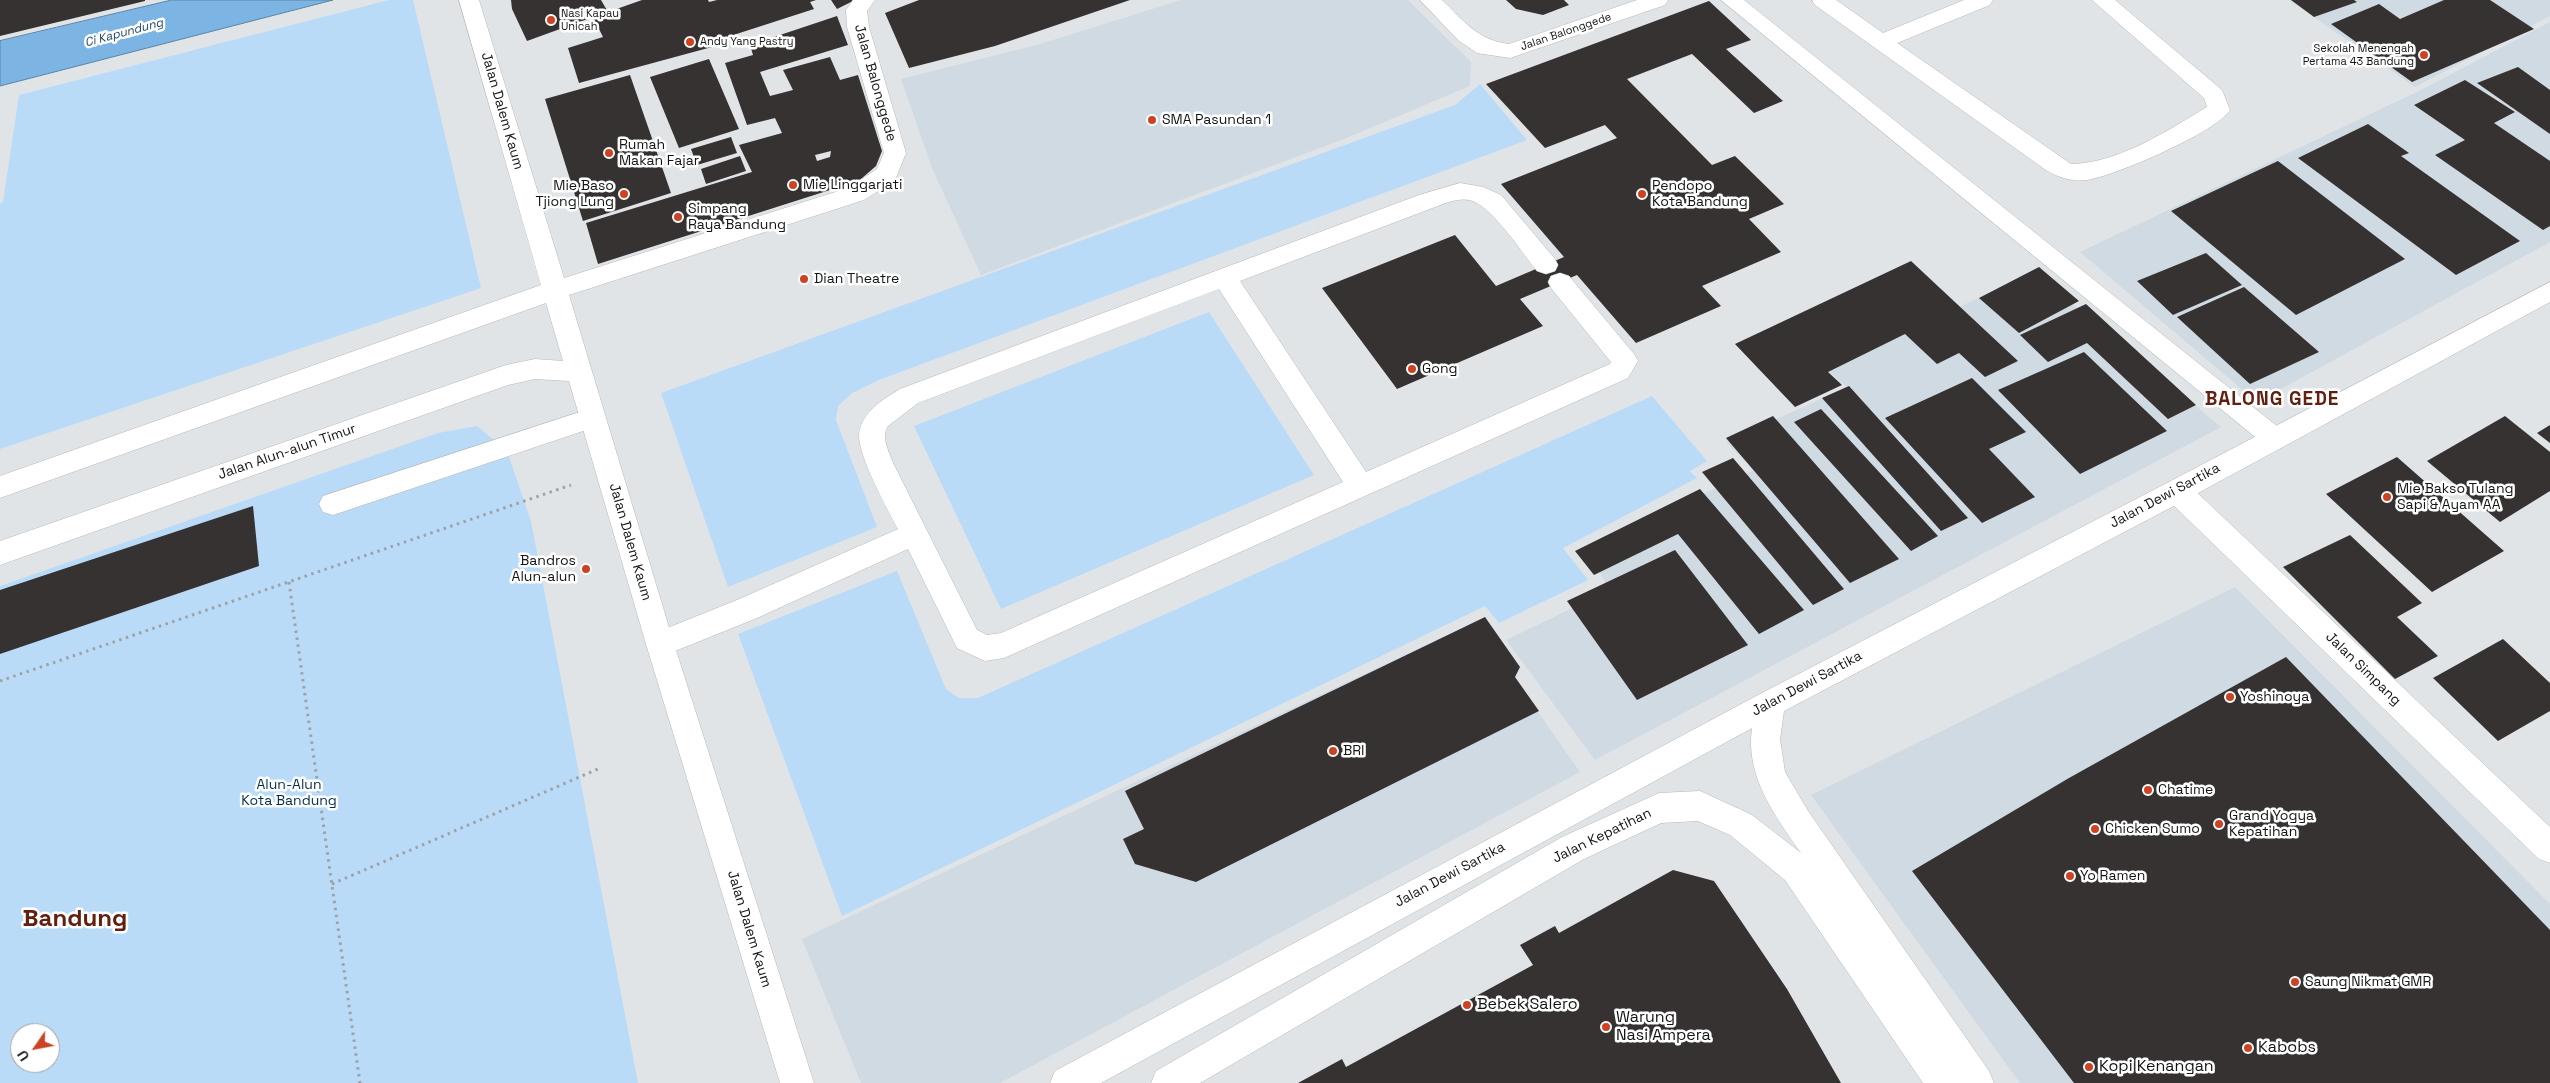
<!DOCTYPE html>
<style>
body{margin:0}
#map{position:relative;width:2550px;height:1083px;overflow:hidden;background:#e1e4e7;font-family:"Space Grotesk",sans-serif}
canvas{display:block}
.north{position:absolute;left:10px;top:1023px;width:50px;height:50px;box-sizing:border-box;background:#fff;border:1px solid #a1a1a1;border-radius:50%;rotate:237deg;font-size:14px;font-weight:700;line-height:20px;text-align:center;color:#131415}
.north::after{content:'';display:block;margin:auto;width:18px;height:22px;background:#cd4223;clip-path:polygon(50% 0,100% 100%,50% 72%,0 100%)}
</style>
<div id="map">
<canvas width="2550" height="1083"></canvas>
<div class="north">U</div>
</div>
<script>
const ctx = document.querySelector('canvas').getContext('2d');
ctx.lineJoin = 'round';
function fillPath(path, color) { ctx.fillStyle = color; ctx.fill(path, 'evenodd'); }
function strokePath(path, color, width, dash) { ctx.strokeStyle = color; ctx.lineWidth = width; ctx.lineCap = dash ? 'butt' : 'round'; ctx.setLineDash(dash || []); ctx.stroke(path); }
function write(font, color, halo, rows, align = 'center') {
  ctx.font = font + ' "Space Grotesk",sans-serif'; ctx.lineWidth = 5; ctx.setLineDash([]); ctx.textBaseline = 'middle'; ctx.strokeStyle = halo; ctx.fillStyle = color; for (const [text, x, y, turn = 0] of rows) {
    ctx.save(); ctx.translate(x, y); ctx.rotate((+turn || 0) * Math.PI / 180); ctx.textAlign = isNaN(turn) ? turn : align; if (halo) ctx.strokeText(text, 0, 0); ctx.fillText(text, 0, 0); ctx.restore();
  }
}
fillPath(new Path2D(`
 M 1181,0 L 1408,0 L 1471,62 L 1470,86 L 1344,139 L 981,275 L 932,168 L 901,79 L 1040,44 Z
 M 2289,0 L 2550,0 L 2550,16 L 2415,87 Z
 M 2550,22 L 2550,242 L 2257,402 L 2080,252 L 2421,90 Z
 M 2034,272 L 2221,427 L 1595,760 L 1506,640 L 1610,590 L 1585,549 L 1754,470 L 1726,442 L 1847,387 L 1826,369 Z
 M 2235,587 L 2550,904 L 2550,1083 L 2020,1083 L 1811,795 Z
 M 1475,622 L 1580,772 L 1000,1083 L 861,1083 L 802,939 Z`), '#d0dae2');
fillPath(new Path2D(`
 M 389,0 L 413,0 L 481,288 L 0,449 L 0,203 L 3,202 L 19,95 Z
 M 1480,84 L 1527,140 L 879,380 L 852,393 L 838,406 L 836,420 L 877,527 L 728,587 L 661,393 L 1455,105 Z
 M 1209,312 L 1314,475 L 1001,609 L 914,426 Z
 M 1652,396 L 1707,461 L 1690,471 L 1697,478 L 1563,548 L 1588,580 L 1499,623 L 1485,606 L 842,916 L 738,634 L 897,571 L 946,689 L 959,698 L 978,698 Z
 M 477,426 L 507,451 L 531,521 L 638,1083 L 0,1083 L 0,586 L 438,433 ZM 20,1033 L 50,1033 L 50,1063 L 20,1063 Z`), '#b9dbf8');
const water = new Path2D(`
 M 172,0 L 333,0 L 0,86 L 0,41 Z`);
fillPath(water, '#7cb4e3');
strokePath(water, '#5c84a5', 1);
fillPath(new Path2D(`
 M 0,0 L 145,0 L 145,1 L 0,36 Z
 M 511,0 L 601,0 L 608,12 L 642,0 L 708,0 L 709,2 L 717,0 L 816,0 L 810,2 L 814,9 L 721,39 L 723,44 L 579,83 L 568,48 L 603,37 L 593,17 L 527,41 L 512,9 Z
 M 831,0 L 855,0 L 837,9 Z
 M 919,0 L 1130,0 L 995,46 L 909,68 L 885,13 Z
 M 1506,0 L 1564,0 L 1569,5 L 1543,15 L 1516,9 Z
 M 2291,0 L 2354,0 L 2357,2 L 2314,17 Z
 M 2444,0 L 2490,0 L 2534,29 L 2412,82 L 2331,24 L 2379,4 L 2400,19 Z
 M 1709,1 L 1751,40 L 1726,49 L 1783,101 L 1754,113 L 1692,54 L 1627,79 L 1712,165 L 1735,156 L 1784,204 L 1749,219 L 1781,252 L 1702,286 L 1721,306 L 1636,343 L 1577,275 L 1520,299 L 1543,326 L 1397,389 L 1322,288 L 1455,235 L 1496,286 L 1564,257 L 1501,184 L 1617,138 L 1605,125 L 1545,148 L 1486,84 Z
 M 837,16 L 848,45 L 760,72 L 770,96 L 793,90 L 783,70 L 830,57 L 840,80 L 858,75 L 882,151 L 876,166 L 861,179 L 830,190 L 598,264 L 586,223 L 752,172 L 739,145 L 782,133 L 775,118 L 747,125 L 725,63 L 753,55 L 750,45 ZM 831,151 L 830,157 L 817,161 L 815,155 Z
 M 709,59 L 739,129 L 679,148 L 650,77 Z
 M 2518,67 L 2550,90 L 2550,134 L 2477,83 Z
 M 630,75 L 671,193 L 583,221 L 545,99 Z
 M 2465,80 L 2515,112 L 2494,123 L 2550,161 L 2550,226 L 2543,230 L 2435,155 L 2465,140 L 2414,105 Z
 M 2368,124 L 2409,153 L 2401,156 L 2520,241 L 2456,275 L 2298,158 Z
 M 731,137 L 737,153 L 697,165 L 691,149 Z
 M 740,156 L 746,171 L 706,184 L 701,169 Z
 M 2278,161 L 2405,259 L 2296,315 L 2171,211 Z
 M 2206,253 L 2242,285 L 2173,315 L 2137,281 Z
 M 1911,261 L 2018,361 L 1985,377 L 1959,353 L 1937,364 L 1905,334 L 1828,372 L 1842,385 L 1795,407 L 1735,344 Z
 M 2039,267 L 2079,301 L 2019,333 L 1979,298 Z
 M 2244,287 L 2319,352 L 2250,384 L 2177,317 Z
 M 2086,304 L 2196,405 L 2168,419 L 2087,343 L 2048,362 L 2020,335 Z
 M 2084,352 L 2167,431 L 2080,474 L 1998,390 Z
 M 1972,378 L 2026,432 L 1989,449 L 2035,497 L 1982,523 L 1885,418 Z
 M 1849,386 L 1968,518 L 1941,531 L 1822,398 Z
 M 1821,409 L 1938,536 L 1911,551 L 1794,422 Z
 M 1773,416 L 1899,559 L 1850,583 L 1726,438 Z
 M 2505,416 L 2550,452 L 2550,491 L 2500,522 L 2427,461 Z
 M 2550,425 L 2550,443 L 2537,433 Z
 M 2397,457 L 2504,551 L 2432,592 L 2326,494 Z
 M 1733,458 L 1844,589 L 1813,605 L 1702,472 Z
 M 1700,489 L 1804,610 L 1759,634 L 1678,534 L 1594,575 L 1575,551 Z
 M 253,506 L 259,566 L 0,654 L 0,590 Z
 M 2350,535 L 2422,603 L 2397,617 L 2438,656 L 2395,679 L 2283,567 Z
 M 1675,550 L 1748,645 L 1637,700 L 1567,601 Z
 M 1485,617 L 1520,667 L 1515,677 L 1539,711 L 1196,882 L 1135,864 L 1123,839 L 1144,829 L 1125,791 Z
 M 2503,639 L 2550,683 L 2550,711 L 2498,741 L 2433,678 Z
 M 2286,657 L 2550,930 L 2550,1083 L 2074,1083 L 1912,871 L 2069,778 Z
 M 1673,870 L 1714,881 L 1787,989 L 1841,1083 L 1298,1083 L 1342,1059 L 1346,1067 L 1533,965 L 1520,945 L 1555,926 L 1559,933 Z`), '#353231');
const lane = new Path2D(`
 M 1812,0 L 1836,0 L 1883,33 L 1964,0 L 1993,0 L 1990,5 L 1897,43 L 2071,164 C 2119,163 2167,131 2207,107 L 2204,98 L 2092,0 L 2115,0 L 2222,90 L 2230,110 C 2217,132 2114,176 2087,180 C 2071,182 2056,177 2043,168 L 1815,5 Z
 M 1460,183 L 1483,187 L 1501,195 L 1555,259 L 1558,265 L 1555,271 L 1546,274 L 1537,271 C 1523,254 1490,203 1469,200 C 1457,198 1446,203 1435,207 L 1240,281 L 1366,472 L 1610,364 L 1611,362 L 1551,288 L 1548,282 L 1551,276 L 1560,273 L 1569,276 L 1634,354 L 1638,361 L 1628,378 L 1004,658 L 985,661 L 957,648 L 908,549 L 757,618 L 670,653 L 660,657 L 650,653 L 646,644 L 650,635 L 737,600 L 898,529 C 888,510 853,448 860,429 C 866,409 884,399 900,389 L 1419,195 ZM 1219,289 L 1343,482 L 1001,633 L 987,635 L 977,630 L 894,465 C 890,454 880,437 888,426 L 918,403 Z
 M 592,408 L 601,411 L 605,418 L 601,425 L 333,515 L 323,512 L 319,504 L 323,496 Z`);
const street = new Path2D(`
 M 1721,0 L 1744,0 L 2283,431 L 2287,438 L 2283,445 L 2274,449 L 2265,445 Z
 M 2177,480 L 2187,483 L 2550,827 L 2550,863 L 2539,859 L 2167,499 L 2164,491 L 2167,483 Z`);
const secondary = new Path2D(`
 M 459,0 L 479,0 L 564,278 L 848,188 L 877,169 L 884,153 L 847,27 L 846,10 L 853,0 L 875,0 L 867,11 L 869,27 L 906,153 L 895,180 L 864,200 L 569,295 L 674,644 L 814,1083 L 780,1083 L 646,644 L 569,381 L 535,379 L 508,385 L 0,565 L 0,541 L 506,365 L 535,359 L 563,361 L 546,303 L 0,498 L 0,476 L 541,285 Z
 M 1420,0 L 1442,0 C 1464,21 1477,40 1509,44 L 1637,0 L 1668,0 L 1665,5 L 1510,58 L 1477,53 L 1458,40 Z
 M 2550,282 L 2550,302 L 2187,499 L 1784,711 L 1780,739 L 1785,772 L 1808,811 L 1989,1071 L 1994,1083 L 1923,1083 L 1785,880 L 1730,835 L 1698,821 L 1661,823 L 1584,859 L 1200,1083 L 1151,1083 L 1156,1071 L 1562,837 L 1659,793 L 1700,791 L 1711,796 L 1752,815 L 1801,853 C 1775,816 1745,776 1752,728 L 1101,1083 L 1050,1083 L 1055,1071 L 1760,694 L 2167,483 Z`);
strokePath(lane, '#b5b8bb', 1);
strokePath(street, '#b5b8bb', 1);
strokePath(secondary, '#b5b8bb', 1);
strokePath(new Path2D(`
 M 289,582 L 360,1083
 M 0,681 L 571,485
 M 332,884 L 598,769`), '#9fa2a4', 3, [2.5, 4.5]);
fillPath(lane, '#fff');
fillPath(street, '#fff');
fillPath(secondary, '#fff');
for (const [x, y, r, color] of [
 [551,20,5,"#cd4223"],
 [690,42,5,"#cd4223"],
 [2424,55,5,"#cd4223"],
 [1152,120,5,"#cd4223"],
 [609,153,5,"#cd4223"],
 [793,185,5,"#cd4223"],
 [624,194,5,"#cd4223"],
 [1642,194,5,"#cd4223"],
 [678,217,5,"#cd4223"],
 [804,279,5,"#cd4223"],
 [1412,369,5,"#cd4223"],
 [2387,497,5,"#cd4223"],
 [586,569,5,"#cd4223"],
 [2230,697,5,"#cd4223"],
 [1333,751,5,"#cd4223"],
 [2148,790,5,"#cd4223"],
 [2219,824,5,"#cd4223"],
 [2095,829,5,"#cd4223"],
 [2070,876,5,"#cd4223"],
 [2295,982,5,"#cd4223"],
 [1467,1005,5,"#cd4223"],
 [1606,1027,5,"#cd4223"],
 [2248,1048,5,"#cd4223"],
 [2089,1067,5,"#cd4223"]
]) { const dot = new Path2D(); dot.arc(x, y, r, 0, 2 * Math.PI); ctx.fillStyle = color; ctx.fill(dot); strokePath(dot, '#fff', 2); }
write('11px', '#131415', '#fff', [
 ["Nasi Kapau",561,14],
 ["Unicah",561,27],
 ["Andy Yang Pastry",700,42],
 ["Sekolah Menengah",2414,49,"right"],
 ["Pertama 43 Bandung",2414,62,"right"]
], 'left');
write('11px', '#131415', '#fff', [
 ["Jalan Balonggede",1566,32,-19]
]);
write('italic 12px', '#194363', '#fff', [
 ["Ci Kapundung",124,33,-15]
]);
write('14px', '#131415', '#fff', [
 ["Jalan Balonggede",875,83,74],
 ["Jalan Dalem Kaum",502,111,74],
 ["Jalan Alun-alun Timur",287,452,-19],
 ["Jalan Dewi Sartika",2165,496,-28],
 ["Jalan Dalem Kaum",630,542,74],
 ["Jalan Simpang",2363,669,44],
 ["Jalan Dewi Sartika",1807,684,-28],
 ["Jalan Kepatihan",1602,836,-26],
 ["Jalan Dewi Sartika",1450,875,-28],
 ["Jalan Dalem Kaum",749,929,73]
]);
write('14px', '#131415', '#fff', [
 ["SMA Pasundan 1",1162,120],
 ["Rumah",619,145],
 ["Makan Fajar",619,161],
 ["Mie Linggarjati",803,185],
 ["Mie Baso",614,186,"right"],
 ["Tjiong Lung",614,202,"right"],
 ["Pendopo",1652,186],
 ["Kota Bandung",1652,202],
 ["Simpang",688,209],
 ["Raya Bandung",688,225],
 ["Dian Theatre",814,279],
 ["Gong",1422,369],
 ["Mie Bakso Tulang",2397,489],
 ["Sapi & Ayam AA",2397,505],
 ["Bandros",576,561,"right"],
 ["Alun-alun",576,577,"right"],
 ["Yoshinoya",2240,697],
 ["BRI",1343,751],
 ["Chatime",2158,790],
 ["Grand Yogya",2229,816],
 ["Kepatihan",2229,832],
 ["Chicken Sumo",2105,829],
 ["Yo Ramen",2080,876],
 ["Saung Nikmat GMR",2305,982]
], 'left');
write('14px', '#012f4d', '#fff', [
 ["Alun-Alun",289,785],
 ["Kota Bandung",289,801]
]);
write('16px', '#131415', '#fff', [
 ["Bebek Salero",1477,1005],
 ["Warung",1616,1018],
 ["Nasi Ampera",1616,1036],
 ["Kabobs",2258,1048],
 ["Kopi Kenangan",2099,1067]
], 'left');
ctx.letterSpacing = '1px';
write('bold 19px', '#632011', '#fff', [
 ["BALONG GEDE",2272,400]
]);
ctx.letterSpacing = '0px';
write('bold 24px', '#632011', '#fff', [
 ["Bandung",75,919]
]);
</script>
